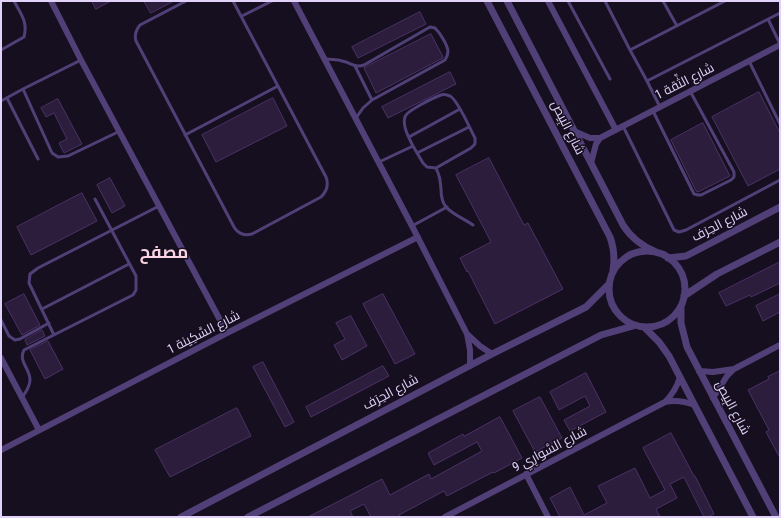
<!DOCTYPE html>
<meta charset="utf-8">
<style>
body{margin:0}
#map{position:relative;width:781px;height:518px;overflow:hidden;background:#160f1f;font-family:"Roboto Condensed",sans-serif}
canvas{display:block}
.frame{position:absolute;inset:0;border:2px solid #e1d2f9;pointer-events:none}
</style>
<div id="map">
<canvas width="781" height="518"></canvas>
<div class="frame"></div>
</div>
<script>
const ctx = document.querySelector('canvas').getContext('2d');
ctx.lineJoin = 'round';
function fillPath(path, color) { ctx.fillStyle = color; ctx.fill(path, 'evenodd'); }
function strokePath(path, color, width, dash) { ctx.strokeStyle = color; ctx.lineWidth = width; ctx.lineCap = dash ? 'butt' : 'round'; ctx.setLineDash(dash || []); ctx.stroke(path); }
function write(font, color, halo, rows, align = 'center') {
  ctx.font = font + ' "Roboto Condensed",Cairo,sans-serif'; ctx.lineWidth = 3; ctx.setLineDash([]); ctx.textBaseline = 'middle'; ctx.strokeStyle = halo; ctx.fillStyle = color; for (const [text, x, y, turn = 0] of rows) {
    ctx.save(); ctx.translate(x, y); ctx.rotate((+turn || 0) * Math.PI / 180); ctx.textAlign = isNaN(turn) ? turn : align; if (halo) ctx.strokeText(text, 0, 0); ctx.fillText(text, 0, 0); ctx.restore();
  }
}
const building = new Path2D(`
 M 92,1 L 111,1 L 96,9 Z
 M 144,1 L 174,1 L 151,13 Z
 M 420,12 L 426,24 L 358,58 L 352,47 Z
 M 431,34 L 443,57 L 443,58 L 376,93 L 364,68 Z
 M 450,72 L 456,84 L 388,118 L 382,107 Z
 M 759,92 L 780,133 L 780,169 L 748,186 L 712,117 Z
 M 273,98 L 287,126 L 216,162 L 202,135 Z
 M 58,99 L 82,144 L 64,153 L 59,143 L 67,139 L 54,113 L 46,117 L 41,108 Z
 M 703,123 L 730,176 L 698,192 L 696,191 L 671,140 Z
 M 489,158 L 524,225 L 528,223 L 563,289 L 495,324 L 468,271 L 467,272 L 460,258 L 491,242 L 456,175 Z
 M 110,178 L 125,206 L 112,213 L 97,185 Z
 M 82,193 L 97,221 L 31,255 L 17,227 Z
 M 780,262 L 780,283 L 751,297 L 750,295 L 726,306 L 719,293 Z
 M 24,294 L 40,325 L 22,335 L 5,304 Z
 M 383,294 L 415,354 L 395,364 L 363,304 Z
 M 780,294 L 780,312 L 763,321 L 756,306 Z
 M 351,316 L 367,346 L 342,360 L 334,345 L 345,339 L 336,323 Z
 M 42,330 L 45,336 L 27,345 L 25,340 Z
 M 48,341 L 63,369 L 45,379 L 30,350 Z
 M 263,362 L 294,422 L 285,427 L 253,367 Z
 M 383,366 L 389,376 L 311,417 L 306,407 Z
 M 780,371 L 780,458 L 766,432 L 769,430 L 748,390 L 769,379 L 768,377 Z
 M 586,373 L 606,412 L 570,431 L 564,420 L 590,406 L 585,396 L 559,410 L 550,392 Z
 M 540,397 L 562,438 L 535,452 L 513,411 Z
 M 237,408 L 251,436 L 170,477 L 155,450 Z
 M 500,417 L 522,458 L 494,473 L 493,472 L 447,496 L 444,491 L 399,515 L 400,517 L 371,517 L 364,504 L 350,511 L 353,517 L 308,517 L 382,479 L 390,495 L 429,474 L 431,479 L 482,451 L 477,442 L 434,465 L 428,453 L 463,434 L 464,436 Z
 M 671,433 L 694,476 L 695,476 L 714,514 L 708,517 L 704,517 L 684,477 L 670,484 L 677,498 L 656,509 L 660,517 L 560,517 L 550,498 L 570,487 L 584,515 L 607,503 L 598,486 L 635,468 L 650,498 L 665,490 L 643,448 Z`);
fillPath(building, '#2c1d3d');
strokePath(building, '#4b3266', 1);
strokePath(new Path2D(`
 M 186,1 L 140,25 C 136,30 134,35 136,41 L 234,227 C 238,234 244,236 252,234 L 321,197 C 327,191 329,185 326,177 L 233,1
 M 568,1 L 610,79
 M 605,1 L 630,50 L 725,1
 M 663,1 L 677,26
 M 242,16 L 272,1
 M 768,19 L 780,44
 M 1,50 L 24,37 C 28,22 21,14 14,1
 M 630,50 L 647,81 L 780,13
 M 326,59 C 331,60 337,59 342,61 C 352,63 354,68 364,65 L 430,27 L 435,28 C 440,33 447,44 448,51 C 448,55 447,57 445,60 L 372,100 L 363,108 L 356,118
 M 749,61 L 780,124
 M 355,66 L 372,100
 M 647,81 L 660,107
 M 23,89 L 52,153 L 58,157 L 68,156 L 120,131
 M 7,98 L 38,159
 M 1,101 L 23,89 L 81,60
 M 653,111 L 694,194 L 698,195 L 701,195 L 731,180 L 734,177 L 734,172 L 690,91
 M 623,126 L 674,230 L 679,232 L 686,230 L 780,180
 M 185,135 L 278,86
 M 409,137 L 460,109
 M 417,153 L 469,127
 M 379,162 L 413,146 C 409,138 402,126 405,117 C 406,111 435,97 441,95 C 443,94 447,95 450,96 C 458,100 470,129 475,138 L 475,144 L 471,148 L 436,168 L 427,167 L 423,163 L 413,146
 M 436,168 C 440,177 440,179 441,189 C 441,195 442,202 446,207 C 452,214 466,220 473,225
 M 412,226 L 447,207
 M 42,309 L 129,264
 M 1,320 L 9,336 L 15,340 L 20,339 L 49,323
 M 54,335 L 29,283 L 30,274 L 38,268 L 159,206
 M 22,398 C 25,393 30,387 30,380 C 30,368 18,362 24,350 L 133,295 L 136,290 L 136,276 L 95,199`), '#514078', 3);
strokePath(new Path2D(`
 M 51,1 L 81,60 L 227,333
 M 294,1 L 412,226 L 467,334 L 470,350 L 470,366
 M 548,1 L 616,130
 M 574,131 L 590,138 L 600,138 L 780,45
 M 591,163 L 596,144 L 600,138
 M 467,334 L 480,346 L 492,354
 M 1,358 L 39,430
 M 699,371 L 713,372 L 734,369 L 780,345
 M 713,398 L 727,376 L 734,369
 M 665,402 C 672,395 677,387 680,377
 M 1,450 L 227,333 L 418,237
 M 526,474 L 548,517
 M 445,517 L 665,402 C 675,400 684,401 694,405`), '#514078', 6);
strokePath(new Path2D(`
 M 487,1 L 610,237 C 614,248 615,258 613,270
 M 507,1 L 623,225 C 631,238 642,246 656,252
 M609 289a38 38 0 1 1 76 0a38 38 0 1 1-76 0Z
 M 668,258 L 686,256 L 780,207
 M 684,296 L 717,274 L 780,242
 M 681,306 L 681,323 L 687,347 L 776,517
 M 645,328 L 659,342 L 669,356 L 753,517
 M 181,517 L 492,354 L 586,307 L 608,285
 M 248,517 L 601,335 L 633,326`), '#514078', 7);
write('13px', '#e1d2f9', '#160f1f', [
 ["شارع الثِّقة 1",685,82,-27],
 ["شارع البِيص",567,128,63],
 ["شارع الحِرَف",720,225,-27],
 ["شارع السَّكِينة 1",204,333,-27],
 ["شارع الحِرَف",391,393,-28],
 ["شارع البِيص",732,408,62],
 ["شارع السَّوارِي 9",550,450,-28]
]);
write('bold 17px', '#fad4e2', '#160f1f', [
 ["مصفح",164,254]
]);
</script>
